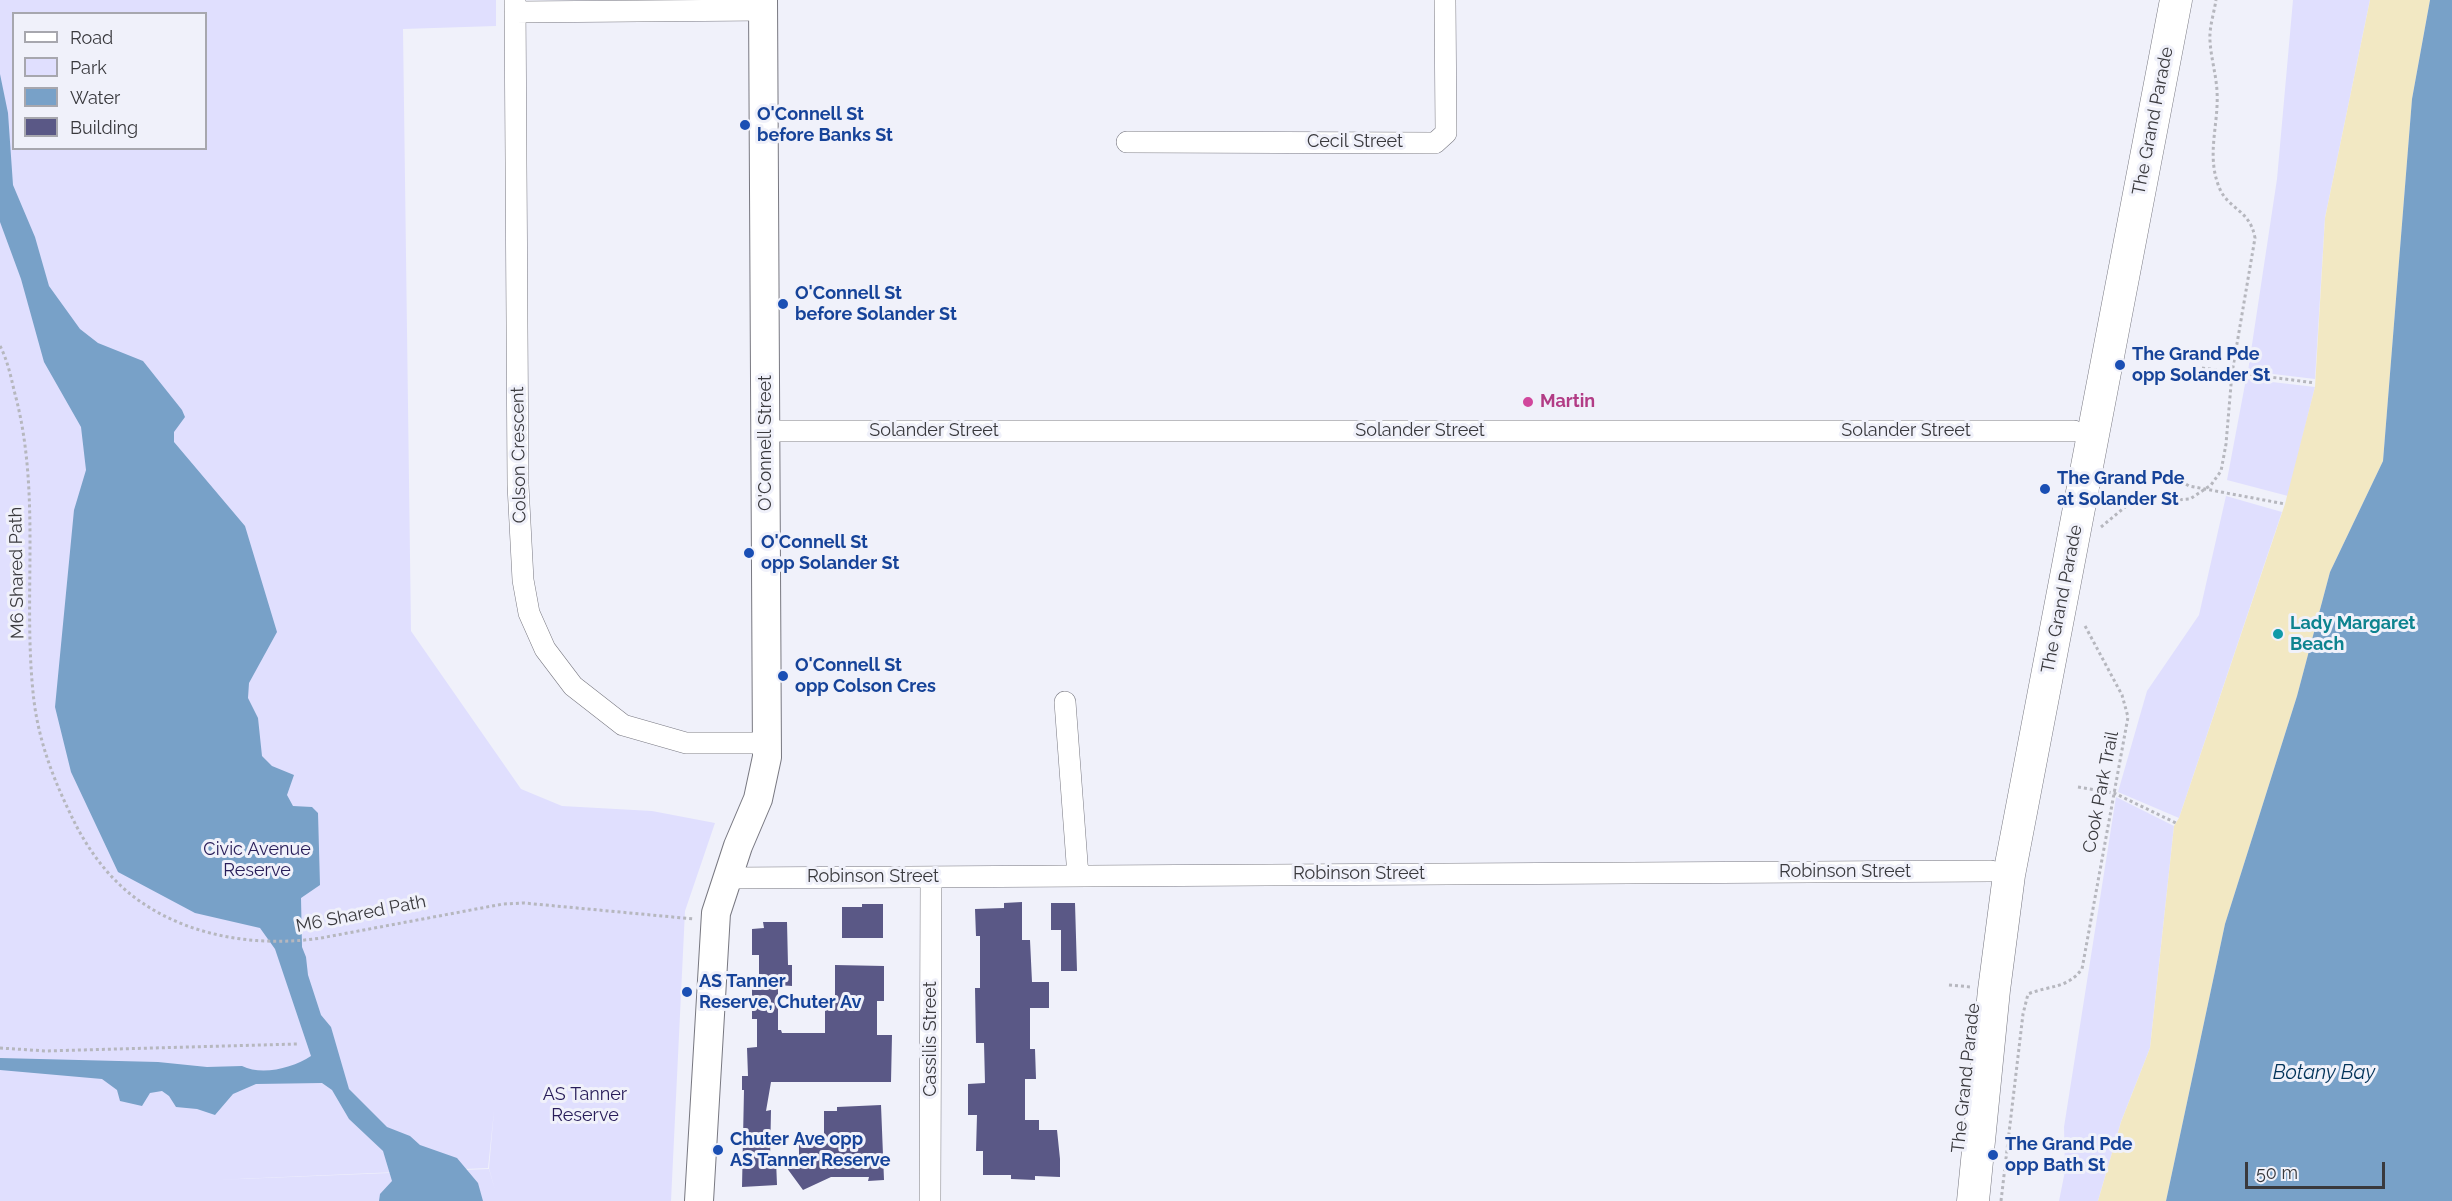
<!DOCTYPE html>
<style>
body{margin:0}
#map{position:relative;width:2452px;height:1201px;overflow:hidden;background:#f0f1fa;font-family:Raleway,sans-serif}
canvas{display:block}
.legend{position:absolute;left:12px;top:12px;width:195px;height:138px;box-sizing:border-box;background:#f0f1fa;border:2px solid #a7a7ae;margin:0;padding:8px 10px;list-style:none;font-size:18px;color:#39393d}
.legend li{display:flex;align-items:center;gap:12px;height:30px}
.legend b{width:30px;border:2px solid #a7a7ae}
.scale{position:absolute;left:2245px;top:1162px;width:140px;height:27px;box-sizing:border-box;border:3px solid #39393d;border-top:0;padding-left:8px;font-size:18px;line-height:21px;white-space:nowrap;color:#39393d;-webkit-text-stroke:4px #f0f1fa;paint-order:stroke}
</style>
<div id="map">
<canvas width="2452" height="1201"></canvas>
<ul class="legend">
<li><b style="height:8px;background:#fff"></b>Road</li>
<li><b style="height:16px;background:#e0dffe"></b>Park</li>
<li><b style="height:16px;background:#78a1c8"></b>Water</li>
<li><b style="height:16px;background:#5a5886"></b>Building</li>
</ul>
<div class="scale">50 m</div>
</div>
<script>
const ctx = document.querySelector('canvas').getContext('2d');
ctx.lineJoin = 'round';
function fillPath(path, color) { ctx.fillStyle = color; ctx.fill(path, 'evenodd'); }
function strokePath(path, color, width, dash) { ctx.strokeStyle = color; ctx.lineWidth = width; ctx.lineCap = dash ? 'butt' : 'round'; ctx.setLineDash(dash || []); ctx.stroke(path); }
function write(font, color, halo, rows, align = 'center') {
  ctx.font = font + ' Raleway,sans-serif'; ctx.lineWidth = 6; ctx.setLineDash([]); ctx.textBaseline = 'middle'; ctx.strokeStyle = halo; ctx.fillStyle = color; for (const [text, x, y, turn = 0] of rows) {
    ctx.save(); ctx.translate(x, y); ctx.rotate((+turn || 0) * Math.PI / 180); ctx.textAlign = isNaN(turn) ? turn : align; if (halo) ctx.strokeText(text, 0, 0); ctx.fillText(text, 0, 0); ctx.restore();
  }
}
fillPath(new Path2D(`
 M 0,0 L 496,0 L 496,26 L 403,29 L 411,631 L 521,789 L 562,806 L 652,811 L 715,823 L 685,911 L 671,1201 L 0,1201 ZM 14,14 L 206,14 L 206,148 L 14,148 ZM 494,1111 L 489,1168 L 495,1190 L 489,1169 L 215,1180 L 488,1168 Z
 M 2293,0 L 2370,0 L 2325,218 L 2315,379 L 2248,371 L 2277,179 Z
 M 2246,379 L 2315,387 L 2288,496 L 2227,480 Z
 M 2226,496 L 2282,512 L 2179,818 L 2118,792 L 2147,691 L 2199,615 Z
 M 2116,797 L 2174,826 L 2150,1048 L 2121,1122 L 2098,1201 L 2059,1201 L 2065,1171 L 2064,1127 Z`), '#e0dffe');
fillPath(new Path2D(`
 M 2370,0 L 2430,0 L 2412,99 L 2383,461 L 2330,572 L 2297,696 L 2225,924 L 2166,1201 L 2098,1201 L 2121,1122 L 2150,1048 L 2174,826 L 2179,818 L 2285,504 L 2315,387 L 2325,218 Z`), '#f2e8c3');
fillPath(new Path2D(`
 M 2430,0 L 2452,0 L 2452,1201 L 2166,1201 L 2225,924 L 2297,696 L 2330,572 L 2383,461 L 2412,99 Z
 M 0,74 L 8,113 L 13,185 L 35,237 L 49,286 L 80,329 L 98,343 L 143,361 L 182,410 L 185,417 L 174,432 L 174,442 L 245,526 L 277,632 L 249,683 L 248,698 L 258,718 L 262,756 L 272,766 L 294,775 L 287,795 L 293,806 L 312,807 L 318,813 L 320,885 L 301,898 L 302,947 L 306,957 L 308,975 L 321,1015 L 331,1027 L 349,1089 L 387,1127 L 410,1136 L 420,1145 L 457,1158 L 478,1183 L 483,1201 L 379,1201 L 380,1194 L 392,1181 L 383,1151 L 349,1119 L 332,1090 L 322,1083 L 256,1084 L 233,1094 L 215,1115 L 197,1109 L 176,1107 L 169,1096 L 162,1091 L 150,1093 L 142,1106 L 120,1101 L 117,1090 L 102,1079 L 0,1070 L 0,1058 L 158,1062 L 207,1067 L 242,1066 C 262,1076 293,1068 311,1056 L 275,949 L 260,928 L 195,913 L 118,872 L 71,772 L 55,707 L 74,510 L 86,470 L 81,427 L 44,362 L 21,279 L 0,222 Z`), '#78a1c8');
fillPath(new Path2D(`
 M 1022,902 L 1022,940 L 1030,940 L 1032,982 L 1049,982 L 1049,1008 L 1030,1008 L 1030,1049 L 1035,1049 L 1036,1079 L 1025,1079 L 1025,1120 L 1039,1120 L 1039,1130 L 1057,1130 L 1060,1159 L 1060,1177 L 1035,1176 L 1035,1180 L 1011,1179 L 1011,1175 L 983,1175 L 983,1151 L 976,1151 L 977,1115 L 968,1115 L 968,1084 L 985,1083 L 984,1043 L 976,1043 L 975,988 L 980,988 L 980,936 L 976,936 L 975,909 L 1004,908 L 1004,903 Z
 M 1051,903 L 1075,903 L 1077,971 L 1061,971 L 1061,930 L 1051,930 Z
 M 862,904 L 883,904 L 883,938 L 842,938 L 842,907 L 862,907 Z
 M 763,922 L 787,922 L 788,965 L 792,965 L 792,986 L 778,985 L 778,1030 L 781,1030 L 782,1033 L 825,1033 L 825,1009 L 835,1008 L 835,965 L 884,966 L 884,1001 L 877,1001 L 877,1035 L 892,1035 L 891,1082 L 771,1082 L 766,1111 L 771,1110 L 770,1160 L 776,1160 L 777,1185 L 742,1187 L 744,1090 L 742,1090 L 742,1076 L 748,1076 L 747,1048 L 757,1047 L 757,1019 L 752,1019 L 752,986 L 759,986 L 759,955 L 752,955 L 752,929 L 764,928 Z
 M 881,1105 L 884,1180 L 868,1181 L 869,1177 L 831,1177 L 803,1190 L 781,1160 L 799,1160 L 799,1141 L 824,1141 L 824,1111 L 837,1111 L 837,1107 Z`), '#5a5886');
const minor = new Path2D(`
 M 515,0 L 518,485 L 523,580 L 529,613 L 545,649 L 573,686 L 623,725 L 686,743 L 768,743
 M 515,12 L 764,10
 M 1127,142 L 1435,143 L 1446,133 L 1445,0
 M 766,431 L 2074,431
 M 1065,702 L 1078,876
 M 727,878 L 1991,871
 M 930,1201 L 931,877`);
const secondary = new Path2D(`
 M 699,1201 L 716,913 L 738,846 L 758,799 L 767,757 L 763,0`);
const primary = new Path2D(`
 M 1973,1201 L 1994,990 L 2009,875 L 2176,0`);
strokePath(minor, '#787881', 22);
strokePath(secondary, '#787881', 30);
strokePath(primary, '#787881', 33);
strokePath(new Path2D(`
 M 0,346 C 8,361 11,378 15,394 C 41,491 23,593 33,692 C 37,735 51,774 70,813 C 87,850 112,884 147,906 C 197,938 262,947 321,938 L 503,904 L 524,903 L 694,919
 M 2202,368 L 2315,383
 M 2181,481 L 2189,486 L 2285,504
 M 2101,527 L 2136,498 L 2152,495 L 2176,500 L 2190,499 L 2211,485 L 2221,471 L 2226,444 L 2232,373 L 2255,238 C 2250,209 2228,210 2219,187 C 2206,154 2219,125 2217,91 C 2216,74 2211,58 2210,41 C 2209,28 2214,13 2216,0
 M 2078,787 L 2114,793 L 2176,823
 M 1949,985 L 1971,987
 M 0,1048 L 46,1051 L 297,1044
 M 2001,1201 L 2023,1014 L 2028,994 C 2050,985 2067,989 2082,969 L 2128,717 L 2122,695 L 2084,624`), '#b6b7be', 3, [3, 3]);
strokePath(minor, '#fff', 21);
strokePath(secondary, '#fff', 28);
strokePath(primary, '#fff', 32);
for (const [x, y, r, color] of [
 [745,125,6,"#1a4fb4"],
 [783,304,6,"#1a4fb4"],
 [2120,365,6,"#1a4fb4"],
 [1528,402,6,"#d1479c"],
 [2045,489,6,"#1a4fb4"],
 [749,553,6,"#1a4fb4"],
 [2278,634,6,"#0f9aa8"],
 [783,676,6,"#1a4fb4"],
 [687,992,6,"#1a4fb4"],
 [718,1150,6,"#1a4fb4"],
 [1993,1155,6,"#1a4fb4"]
]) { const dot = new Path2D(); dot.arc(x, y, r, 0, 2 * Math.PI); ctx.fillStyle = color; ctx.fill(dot); strokePath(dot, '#f0f1fa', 2); }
write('bold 18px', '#164399', '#f0f1fa', [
 ["O'Connell St",757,115],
 ["before Banks St",757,136],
 ["O'Connell St",795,294],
 ["before Solander St",795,315],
 ["The Grand Pde",2132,355],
 ["opp Solander St",2132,376],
 ["The Grand Pde",2057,479],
 ["at Solander St",2057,500],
 ["O'Connell St",761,543],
 ["opp Solander St",761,564],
 ["O'Connell St",795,666],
 ["opp Colson Cres",795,687],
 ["AS Tanner",699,982],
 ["Reserve, Chuter Av",699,1003],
 ["Chuter Ave opp",730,1140],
 ["AS Tanner Reserve",730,1161],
 ["The Grand Pde",2005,1145],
 ["opp Bath St",2005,1166]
], 'left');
write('18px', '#39393d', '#f0f1fa', [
 ["The Grand Parade",2153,121,-79],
 ["Cecil Street",1355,142],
 ["Solander Street",934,431],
 ["Solander Street",1420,431],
 ["Solander Street",1906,431],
 ["O'Connell Street",766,443,-90],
 ["Colson Crescent",519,455,-91],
 ["M6 Shared Path",17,573,-91],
 ["The Grand Parade",2062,599,-79],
 ["Cook Park Trail",2101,792,-79],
 ["Robinson Street",1845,872],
 ["Robinson Street",1359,874],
 ["Robinson Street",873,877],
 ["M6 Shared Path",361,914,-11],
 ["Cassilis Street",931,1039,-90],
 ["The Grand Parade",1966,1078,-84]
]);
write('bold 18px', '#b23c85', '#f0f1fa', [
 ["Martin",1540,402]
], 'left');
write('bold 18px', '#0d838f', '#f0f1fa', [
 ["Lady Margaret",2290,624],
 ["Beach",2290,645]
], 'left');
write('18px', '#281d59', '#f0f1fa', [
 ["Civic Avenue",257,850],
 ["Reserve",257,871],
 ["AS Tanner",585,1095],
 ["Reserve",585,1116]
]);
write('italic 20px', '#023359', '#f0f1fa', [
 ["Botany Bay",2324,1073]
]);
</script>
